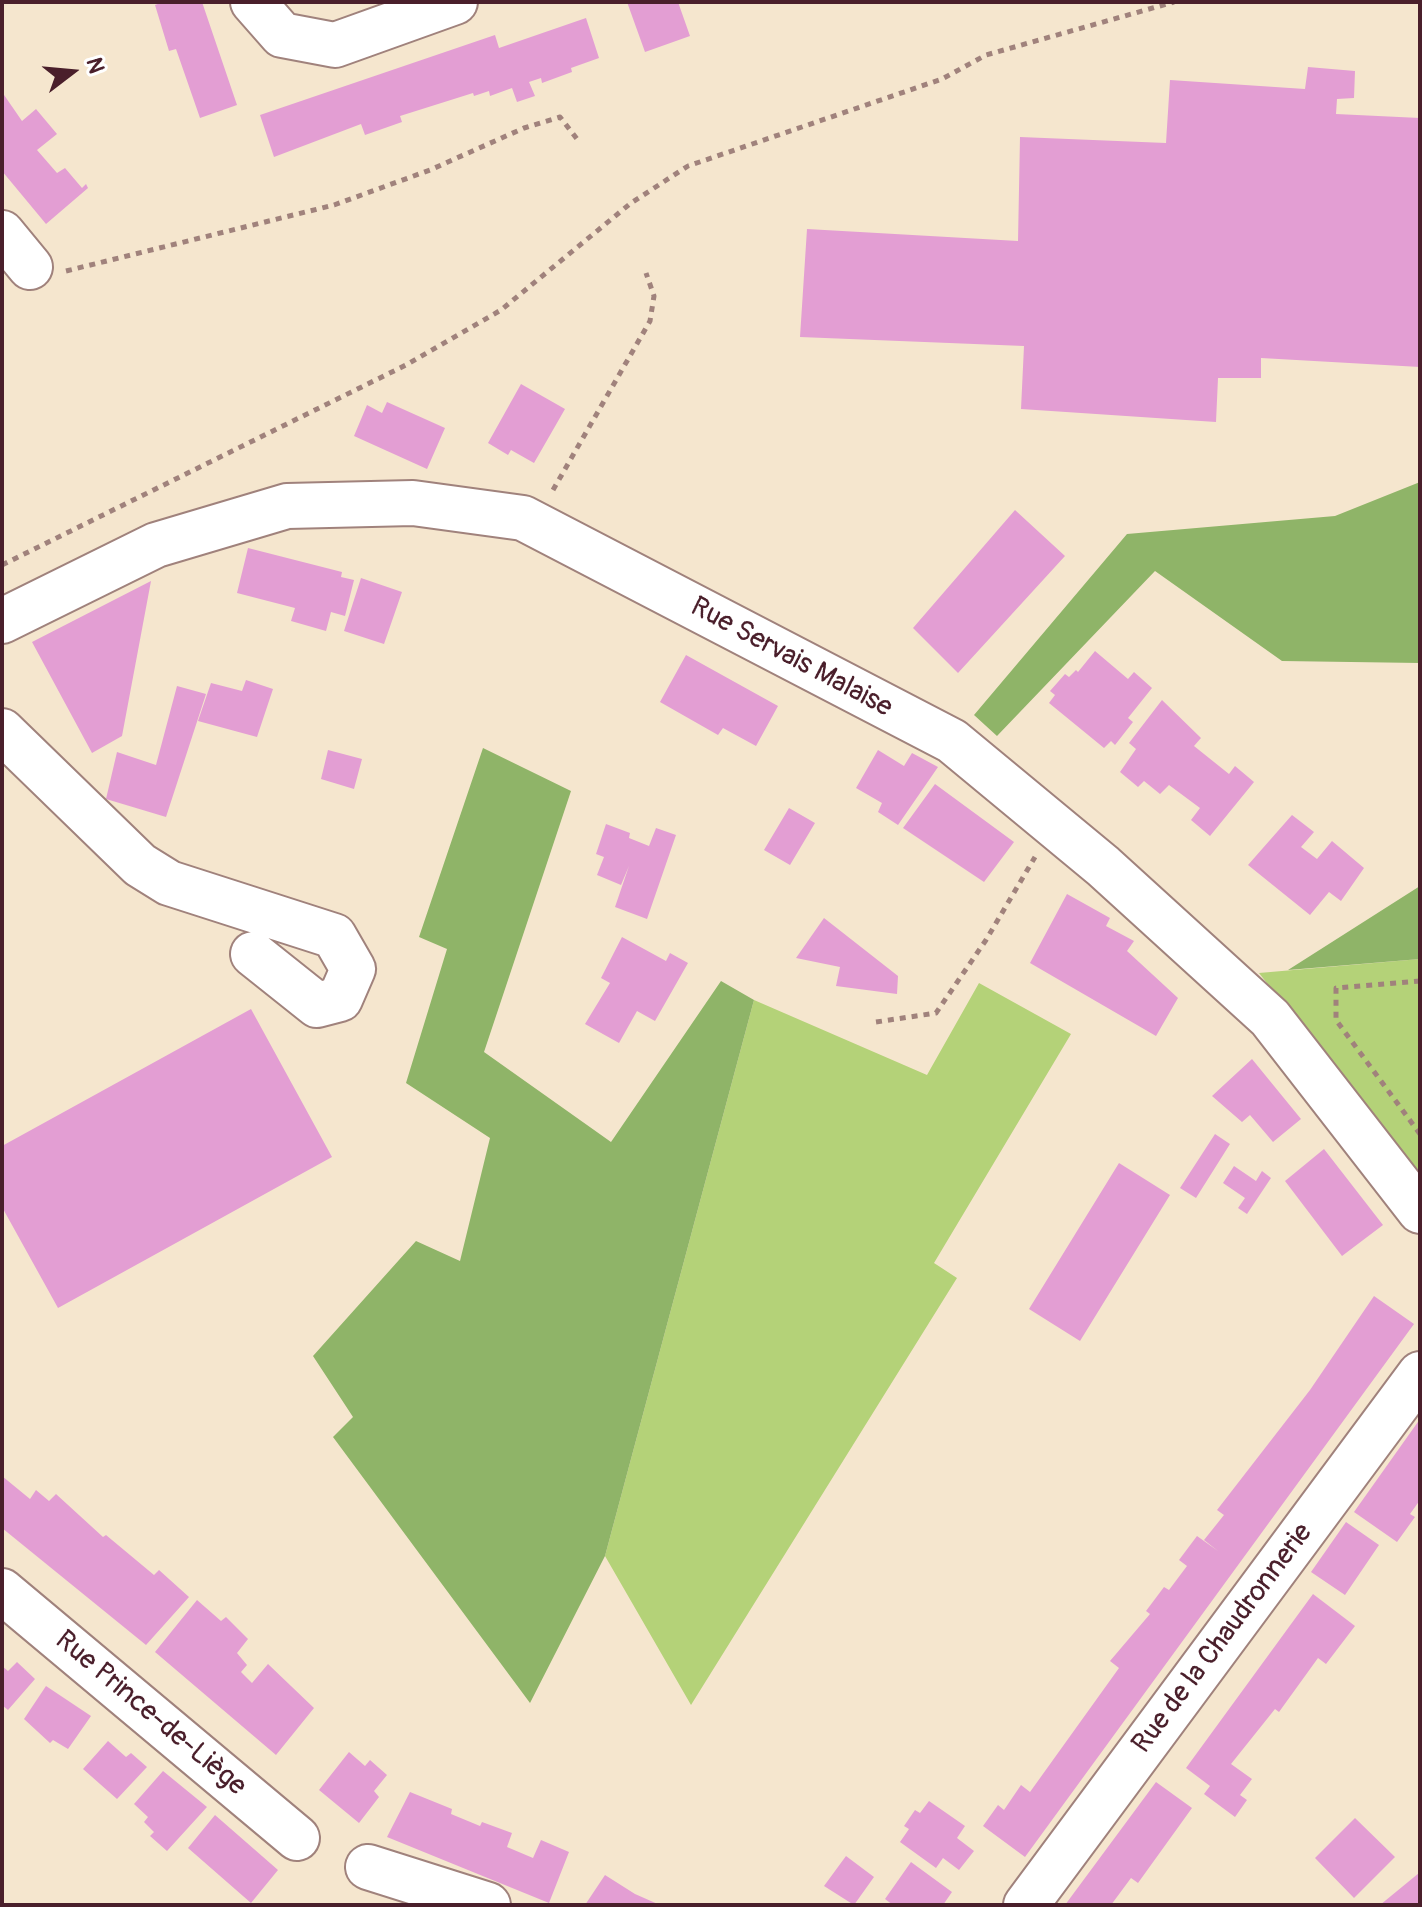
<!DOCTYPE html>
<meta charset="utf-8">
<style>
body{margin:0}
#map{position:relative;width:1422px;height:1907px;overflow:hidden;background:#f5e6ce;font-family:Pangolin,sans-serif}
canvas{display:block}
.frame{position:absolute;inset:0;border:4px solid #4a1f2b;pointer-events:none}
.north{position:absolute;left:32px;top:32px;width:80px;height:80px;-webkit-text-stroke:6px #fff;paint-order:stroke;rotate:74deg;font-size:22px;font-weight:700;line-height:32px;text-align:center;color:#4a1f2b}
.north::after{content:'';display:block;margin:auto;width:28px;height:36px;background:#4a1f2b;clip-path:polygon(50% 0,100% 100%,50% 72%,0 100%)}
</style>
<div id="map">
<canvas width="1422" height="1907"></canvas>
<div class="frame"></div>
<div class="north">N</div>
</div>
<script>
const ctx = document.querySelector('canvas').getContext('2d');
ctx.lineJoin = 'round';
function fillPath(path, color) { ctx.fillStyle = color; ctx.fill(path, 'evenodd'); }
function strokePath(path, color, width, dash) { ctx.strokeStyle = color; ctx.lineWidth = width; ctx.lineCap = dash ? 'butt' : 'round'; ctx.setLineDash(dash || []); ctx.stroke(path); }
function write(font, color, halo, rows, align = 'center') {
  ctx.font = font + ' Pangolin,sans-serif'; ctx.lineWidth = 6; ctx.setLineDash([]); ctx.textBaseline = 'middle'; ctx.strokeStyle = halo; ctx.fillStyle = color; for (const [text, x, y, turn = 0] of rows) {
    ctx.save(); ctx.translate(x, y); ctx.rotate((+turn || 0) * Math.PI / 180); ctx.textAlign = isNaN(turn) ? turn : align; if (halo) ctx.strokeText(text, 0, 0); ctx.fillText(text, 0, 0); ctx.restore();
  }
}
fillPath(new Path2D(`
 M 1420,959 L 1420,1177 L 1259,973 Z
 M 979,983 L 1071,1034 L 934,1263 L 957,1278 L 691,1705 L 605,1556 L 754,1000 L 927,1075 Z`), '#b4d278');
fillPath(new Path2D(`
 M 1420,482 L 1420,663 L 1282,661 L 1155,571 L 997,736 L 974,715 L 1127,534 L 1335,516 Z
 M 483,748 L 571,791 L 484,1052 L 611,1142 L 721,981 L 754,1000 L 605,1556 L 530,1703 L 333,1437 L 353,1417 L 313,1356 L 416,1241 L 460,1261 L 490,1138 L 406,1083 L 447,949 L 419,937 Z
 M 1420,886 L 1420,959 L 1288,970 Z`), '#8fb468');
fillPath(new Path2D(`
 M 163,2 L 202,2 L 237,105 L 200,118 L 176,49 L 169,51 L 155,5 Z
 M 627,2 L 678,2 L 690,36 L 645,52 Z
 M 586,18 L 599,58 L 571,68 L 572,72 L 542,83 L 541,78 L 529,82 L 535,96 L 517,102 L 512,88 L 490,96 L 489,91 L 474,96 L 473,93 L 400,116 L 402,122 L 365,135 L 361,124 L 274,157 L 260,115 L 495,35 L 499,48 Z
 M 1308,67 L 1355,71 L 1354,98 L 1337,99 L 1336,114 L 1420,118 L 1420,367 L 1261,358 L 1261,378 L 1218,378 L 1216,422 L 1021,409 L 1024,346 L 800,337 L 807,229 L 1018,241 L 1020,137 L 1166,143 L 1170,80 L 1305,89 Z
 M 2,92 L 22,121 L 36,109 L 57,134 L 37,150 L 57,173 L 65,168 L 82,188 L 86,184 L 88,188 L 46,224 L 2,171 Z
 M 521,384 L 565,409 L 534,463 L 511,450 L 508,455 L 488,443 Z
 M 387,402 L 445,428 L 427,469 L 354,436 L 367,405 L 382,413 Z
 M 1015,510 L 1065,556 L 958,673 L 913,628 Z
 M 248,548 L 342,572 L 341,577 L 354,580 L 345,616 L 331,612 L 326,631 L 291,621 L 295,608 L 237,593 Z
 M 361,578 L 402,592 L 384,644 L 344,631 Z
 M 151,581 L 122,736 L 92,753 L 32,642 Z
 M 1095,651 L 1128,679 L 1134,672 L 1152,688 L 1128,718 L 1133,722 L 1115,745 L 1111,741 L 1104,748 L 1049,703 L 1055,695 L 1050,691 L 1065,674 L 1069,677 L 1076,670 L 1078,672 Z
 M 686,655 L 778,706 L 756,746 L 723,728 L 718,735 L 660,702 Z
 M 246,680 L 273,689 L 257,737 L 198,721 L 211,683 L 242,691 Z
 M 177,686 L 206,694 L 166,817 L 106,799 L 117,752 L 156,765 Z
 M 1162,700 L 1201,738 L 1194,746 L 1229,774 L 1235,766 L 1254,782 L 1210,836 L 1191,820 L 1200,808 L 1169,785 L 1160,794 L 1144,781 L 1138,787 L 1120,772 L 1136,749 L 1129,743 Z
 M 328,750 L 362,759 L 354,789 L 321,779 Z
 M 878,750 L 904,766 L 912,753 L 938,767 L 898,825 L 878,812 L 882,803 L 856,788 Z
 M 935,784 L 1014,842 L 984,882 L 903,828 Z
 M 789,808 L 815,823 L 790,865 L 764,850 Z
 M 1292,815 L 1314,832 L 1301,847 L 1317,859 L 1332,841 L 1364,868 L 1341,901 L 1329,892 L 1310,915 L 1248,865 Z
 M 606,824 L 630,833 L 629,838 L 649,846 L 656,828 L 676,835 L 647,919 L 615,907 L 629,866 L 621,885 L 597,875 L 604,857 L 596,854 Z
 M 1067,894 L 1110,918 L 1106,926 L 1134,941 L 1127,951 L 1178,998 L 1156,1036 L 1030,963 Z
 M 824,918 L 898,976 L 897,994 L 836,986 L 840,967 L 796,958 Z
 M 622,937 L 666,961 L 670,953 L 688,963 L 655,1021 L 637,1011 L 619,1043 L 585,1024 L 610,983 L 601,978 Z
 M 251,1009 L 332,1157 L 58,1308 L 2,1207 L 2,1146 Z
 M 1252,1059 L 1301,1119 L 1273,1142 L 1250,1115 L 1242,1122 L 1212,1096 Z
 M 1215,1134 L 1230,1144 L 1196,1198 L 1180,1188 Z
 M 1324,1149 L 1383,1225 L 1342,1256 L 1285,1181 Z
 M 1119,1163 L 1170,1195 L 1080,1341 L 1029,1309 Z
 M 1234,1166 L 1256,1181 L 1262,1171 L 1271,1178 L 1247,1214 L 1238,1208 L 1245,1198 L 1223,1183 Z
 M 1374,1296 L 1414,1324 L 1025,1857 L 983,1826 L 998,1805 L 1004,1810 L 1021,1785 L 1030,1792 L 1119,1668 L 1110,1661 L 1150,1614 L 1146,1611 L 1164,1587 L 1169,1590 L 1187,1566 L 1179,1560 L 1197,1536 L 1218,1551 L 1204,1540 L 1224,1515 L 1217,1510 L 1310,1390 Z
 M 1420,1419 L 1420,1500 L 1410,1514 L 1415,1517 L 1397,1542 L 1354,1512 Z
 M 2,1476 L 30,1499 L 36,1490 L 49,1501 L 56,1494 L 103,1537 L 106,1535 L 154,1575 L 159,1570 L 189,1597 L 146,1645 L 2,1528 Z
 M 1346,1522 L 1379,1545 L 1345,1595 L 1311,1572 Z
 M 1313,1594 L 1355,1626 L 1326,1664 L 1318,1658 L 1279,1712 L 1275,1709 L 1231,1764 L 1252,1779 L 1240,1795 L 1247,1800 L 1235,1817 L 1204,1794 L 1210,1786 L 1186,1768 Z
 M 197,1600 L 221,1621 L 226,1617 L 248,1639 L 237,1653 L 247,1665 L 241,1672 L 252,1683 L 268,1664 L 314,1708 L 276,1755 L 155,1652 Z
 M 17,1662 L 35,1679 L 8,1710 L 2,1705 L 2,1666 L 8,1671 Z
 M 46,1686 L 91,1716 L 68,1749 L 53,1740 L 50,1743 L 24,1719 Z
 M 108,1741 L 126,1757 L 131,1753 L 147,1767 L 117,1799 L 83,1769 Z
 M 349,1752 L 365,1766 L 370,1760 L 387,1775 L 374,1791 L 379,1797 L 359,1823 L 319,1790 Z
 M 163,1771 L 207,1807 L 167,1851 L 150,1836 L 154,1832 L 144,1822 L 148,1817 L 134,1804 Z
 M 1156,1782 L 1192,1808 L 1138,1883 L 1131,1878 L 1111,1905 L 1065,1905 Z
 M 410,1792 L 452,1809 L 451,1814 L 480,1826 L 482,1822 L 512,1833 L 507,1847 L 533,1858 L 541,1840 L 569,1852 L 549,1903 L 387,1837 Z
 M 929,1801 L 965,1826 L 957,1838 L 974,1851 L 959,1870 L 943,1858 L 936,1868 L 900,1842 L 909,1829 L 904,1826 L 915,1810 L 920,1813 Z
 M 215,1815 L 278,1870 L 251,1903 L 188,1848 Z
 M 1355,1818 L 1395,1857 L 1354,1898 L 1315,1858 Z
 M 846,1856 L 874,1877 L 854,1905 L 824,1886 Z
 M 911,1862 L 952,1892 L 943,1905 L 893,1905 L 885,1899 Z
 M 1419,1873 L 1420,1905 L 1380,1905 Z
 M 605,1875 L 635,1894 L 660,1905 L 585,1905 Z`), '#e39ed3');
const minor = new Path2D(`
 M 253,2 L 282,35 L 335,45 L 455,2
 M 2,233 L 30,267
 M 2,621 L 156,545 L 287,506 L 413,503 L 523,518 L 952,741 L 1103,866 L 1270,1018 L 1420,1211
 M 2,731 L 140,865 L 169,883 L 334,936 L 353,969 L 340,999 L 317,1005 L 253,954
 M 2,1591 L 297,1838
 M 368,1867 L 488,1905
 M 1026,1905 L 1420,1374`);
strokePath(minor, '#a0827c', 48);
strokePath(new Path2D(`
 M 66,271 L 334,205 L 430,170 L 524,128 L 560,117 L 577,139
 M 553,490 L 650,321 L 654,296 L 646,273
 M 2,565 L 406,365 L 501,310 L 631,203 L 688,166 L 942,79 L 986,55 L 1174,2
 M 1420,981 L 1336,988 L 1336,1020 L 1420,1134
 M 876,1022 L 936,1013 L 986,940 L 1035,857`), '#a0827c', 5, [6, 6]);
strokePath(minor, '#fff', 44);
write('28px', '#4a1f2b', '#fff', [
 ["Rue Servais Malaise",791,658,28],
 ["Rue de la Chaudronnerie",1223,1639,-53],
 ["Rue Prince-de-Liège",150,1714,40]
]);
</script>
